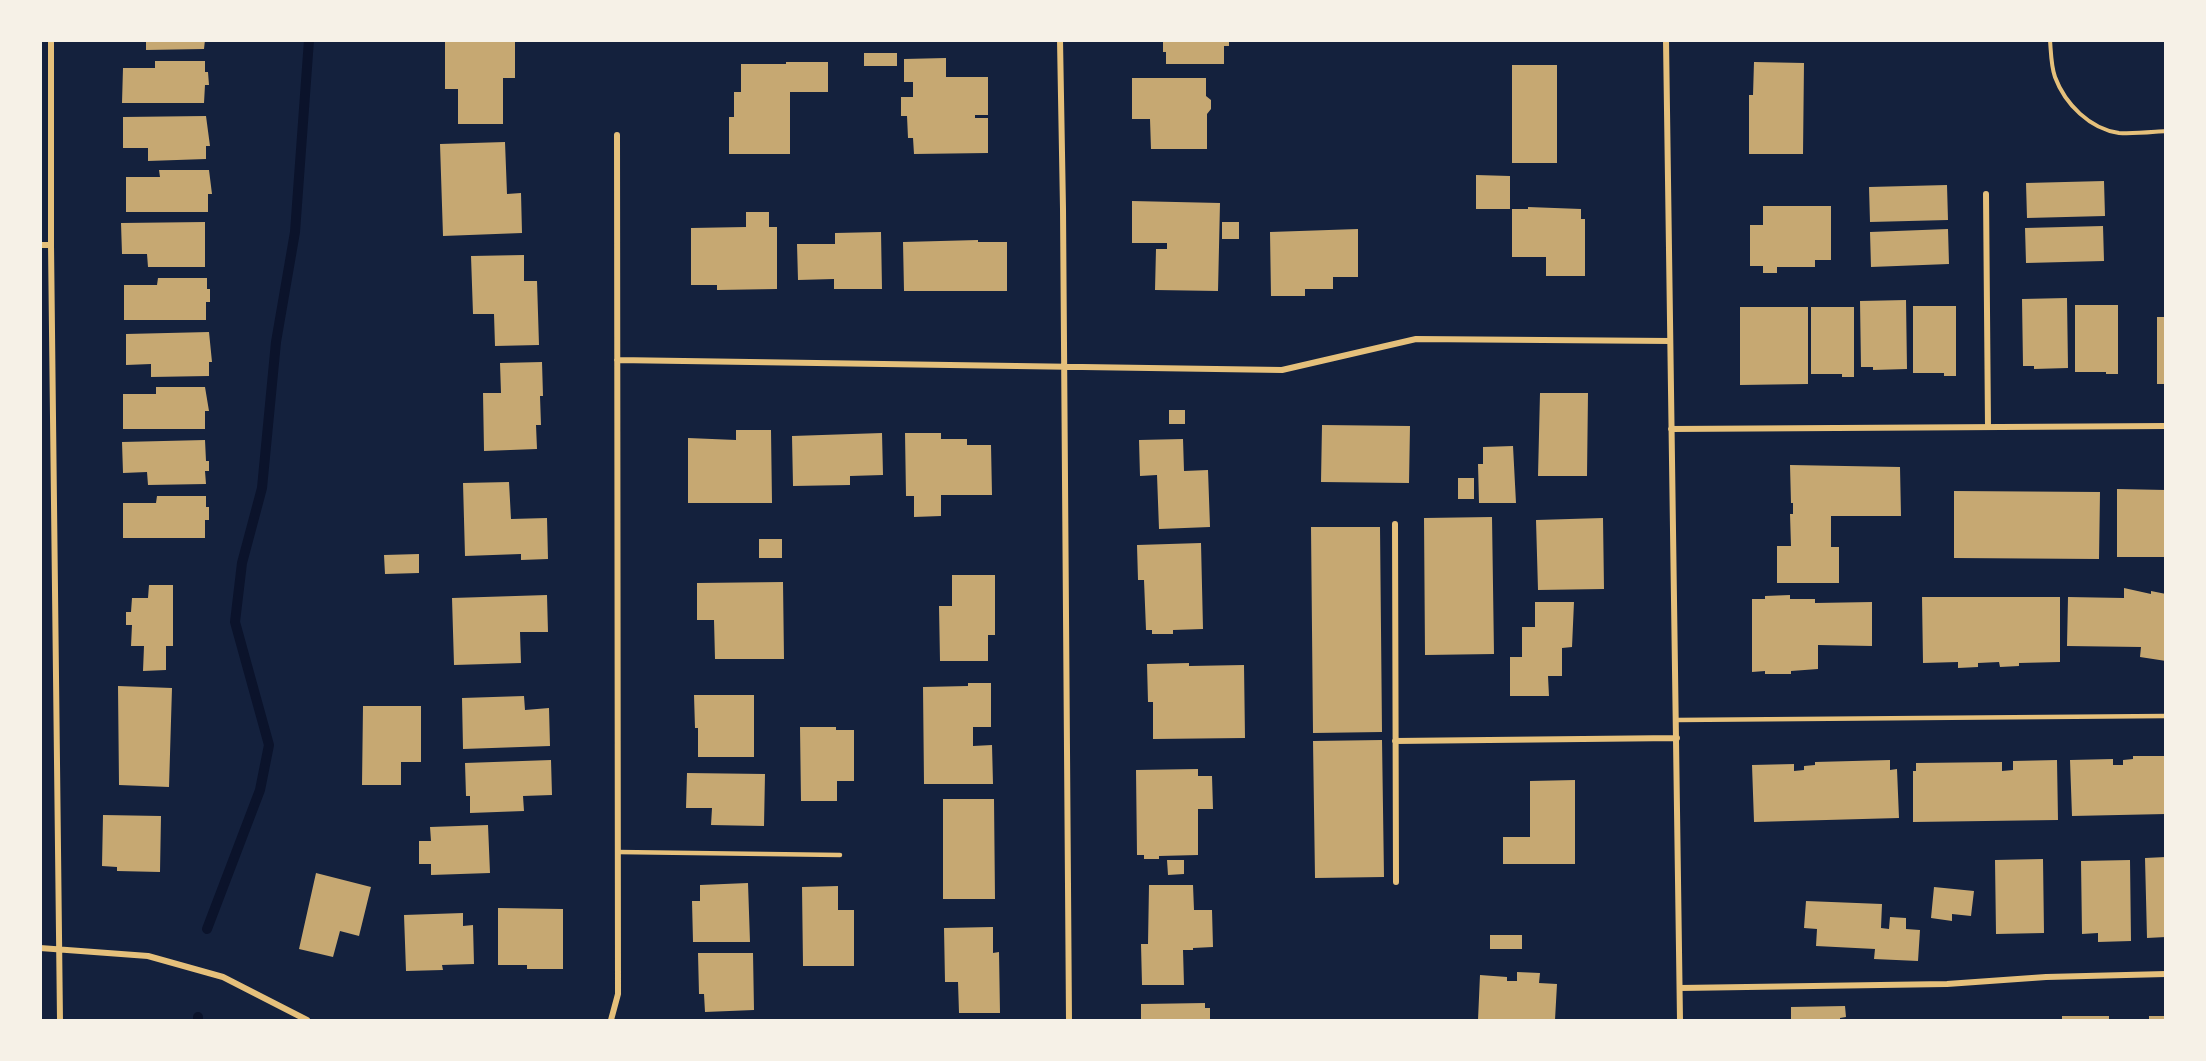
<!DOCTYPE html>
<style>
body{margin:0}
#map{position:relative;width:2206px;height:1061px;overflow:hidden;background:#14213d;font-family:"Titillium Web",sans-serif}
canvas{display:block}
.frame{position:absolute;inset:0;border:42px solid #f6f1e7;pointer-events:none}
</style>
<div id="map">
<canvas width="2206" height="1061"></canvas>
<div class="frame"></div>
</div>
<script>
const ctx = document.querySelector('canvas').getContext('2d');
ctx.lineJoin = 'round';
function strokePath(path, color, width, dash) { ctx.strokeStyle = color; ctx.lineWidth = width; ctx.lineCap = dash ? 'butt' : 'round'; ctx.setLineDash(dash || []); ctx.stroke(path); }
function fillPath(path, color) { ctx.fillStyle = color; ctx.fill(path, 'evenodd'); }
strokePath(new Path2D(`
 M 207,929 L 260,790 L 269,745 L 235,622 L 242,563 L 262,488 L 276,342 L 295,232 L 309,40
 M 198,1020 L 198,1017`), '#0b132b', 10);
fillPath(new Path2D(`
 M 146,40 L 205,40 L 204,49 L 146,50 Z
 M 445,40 L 515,40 L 515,78 L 503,78 L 503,124 L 458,124 L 458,89 L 445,89 Z
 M 1163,40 L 1229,40 L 1229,46 L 1224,46 L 1224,64 L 1166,64 L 1166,52 L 1163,52 Z
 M 864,53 L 897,53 L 897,66 L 864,66 Z
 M 946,58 L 946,77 L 988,77 L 988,115 L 975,115 L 975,118 L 988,118 L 988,153 L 914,154 L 913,138 L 908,138 L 907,116 L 901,116 L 901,97 L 913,97 L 913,82 L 904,82 L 904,59 Z
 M 155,61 L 205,61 L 205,72 L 208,72 L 209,85 L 205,85 L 204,103 L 122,103 L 123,68 L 155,68 Z
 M 786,62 L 828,62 L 828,92 L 790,92 L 790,154 L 729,154 L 729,117 L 734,117 L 734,92 L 741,92 L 741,64 L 786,64 Z
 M 1754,62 L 1804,63 L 1803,154 L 1749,154 L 1749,95 L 1753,95 Z
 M 1512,65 L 1557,65 L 1557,163 L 1512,163 Z
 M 1132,78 L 1206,78 L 1206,96 L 1211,100 L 1211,109 L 1207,114 L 1207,149 L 1151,149 L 1150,119 L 1132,119 Z
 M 206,116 L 210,146 L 206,146 L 206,159 L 148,161 L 148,148 L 123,148 L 123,117 Z
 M 505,142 L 507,194 L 521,193 L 522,233 L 443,236 L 440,144 Z
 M 159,170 L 209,170 L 212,194 L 208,194 L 208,212 L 126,212 L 126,177 L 160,177 Z
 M 1476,175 L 1510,176 L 1510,209 L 1476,209 Z
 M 2104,181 L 2105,216 L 2027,218 L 2026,183 Z
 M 1947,185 L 1948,220 L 1870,222 L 1869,187 Z
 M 1132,201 L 1220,203 L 1218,291 L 1155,290 L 1156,249 L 1167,249 L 1167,243 L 1132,243 Z
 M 1763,206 L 1831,206 L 1831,260 L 1815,260 L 1815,267 L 1777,267 L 1777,273 L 1763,273 L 1763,266 L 1750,266 L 1750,225 L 1763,225 Z
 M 1528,207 L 1581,209 L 1581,219 L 1585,219 L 1585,276 L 1546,276 L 1546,257 L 1512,257 L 1512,209 L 1528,209 Z
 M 746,212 L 769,212 L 769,227 L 777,227 L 777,289 L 717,290 L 717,285 L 691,285 L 691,228 L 746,227 Z
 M 205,222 L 205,267 L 148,267 L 147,254 L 122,254 L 121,223 Z
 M 1222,222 L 1239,222 L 1239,239 L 1222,239 Z
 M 2103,226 L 2104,261 L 2026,263 L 2025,228 Z
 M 1358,229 L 1358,277 L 1333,277 L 1333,289 L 1305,289 L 1305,296 L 1271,296 L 1270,232 Z
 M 1948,229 L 1949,264 L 1871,267 L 1870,232 Z
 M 881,232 L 882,289 L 834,289 L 834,279 L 798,280 L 797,244 L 835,244 L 835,233 Z
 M 978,240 L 978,242 L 1007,242 L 1007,291 L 904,291 L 903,242 Z
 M 524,255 L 524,281 L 537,281 L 539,345 L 495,346 L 494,314 L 473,314 L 471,256 Z
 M 158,278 L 207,278 L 207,289 L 210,289 L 210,302 L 206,302 L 206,320 L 124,320 L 124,285 L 157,285 Z
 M 2067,298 L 2068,368 L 2034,369 L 2034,366 L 2023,366 L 2022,299 Z
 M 1906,300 L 1907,369 L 1873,370 L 1873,367 L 1861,367 L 1860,301 Z
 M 2075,305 L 2118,305 L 2118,374 L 2106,374 L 2106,372 L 2075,372 Z
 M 1913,306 L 1956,306 L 1956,376 L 1944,376 L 1944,373 L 1913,373 Z
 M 1740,307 L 1808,307 L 1808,384 L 1740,385 Z
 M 1811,307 L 1854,307 L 1854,377 L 1842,377 L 1842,374 L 1811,374 Z
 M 2157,317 L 2166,317 L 2166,384 L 2157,384 Z
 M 209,332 L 212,362 L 209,362 L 209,376 L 151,377 L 151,364 L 126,365 L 126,334 Z
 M 542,362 L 543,396 L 540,396 L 541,425 L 536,425 L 537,449 L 484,451 L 483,393 L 501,393 L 500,363 Z
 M 156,387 L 205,387 L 209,411 L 205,411 L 205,429 L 123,429 L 123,394 L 156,394 Z
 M 1540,393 L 1588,393 L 1587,476 L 1538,476 Z
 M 1169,410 L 1185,410 L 1185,424 L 1169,424 Z
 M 1322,425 L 1410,426 L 1409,483 L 1321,482 Z
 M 736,430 L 771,430 L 772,503 L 688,503 L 688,438 L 736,440 Z
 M 882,433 L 883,475 L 850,476 L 850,485 L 793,486 L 792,436 Z
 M 905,433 L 941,433 L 941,439 L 967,439 L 967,445 L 991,445 L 992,495 L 941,495 L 941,516 L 914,517 L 914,496 L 906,496 Z
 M 1183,439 L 1184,471 L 1208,470 L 1210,527 L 1159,529 L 1157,475 L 1140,476 L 1139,440 Z
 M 205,440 L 206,461 L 209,461 L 209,471 L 205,471 L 206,484 L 148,485 L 147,472 L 123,473 L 122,442 Z
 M 1513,446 L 1516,503 L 1479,503 L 1478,464 L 1483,464 L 1483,447 Z
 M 1790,465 L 1900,467 L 1901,516 L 1831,516 L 1831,547 L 1839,547 L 1839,583 L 1777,583 L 1777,546 L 1791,546 L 1790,514 L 1793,514 L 1793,503 L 1791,503 Z
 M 1458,478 L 1474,478 L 1474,499 L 1458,499 Z
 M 509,482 L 511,519 L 547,518 L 548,559 L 521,560 L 521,554 L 465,556 L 463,483 Z
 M 2117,489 L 2166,490 L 2166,557 L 2117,557 Z
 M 1954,491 L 2100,492 L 2099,559 L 1954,558 Z
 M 157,496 L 206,496 L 206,507 L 209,507 L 209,520 L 205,520 L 205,538 L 123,538 L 123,503 L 156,503 Z
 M 1492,517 L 1494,654 L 1425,655 L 1424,518 Z
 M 1603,518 L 1604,589 L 1538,590 L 1536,520 Z
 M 1311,527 L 1380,527 L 1382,732 L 1313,733 Z
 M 759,539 L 782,539 L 782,558 L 759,558 Z
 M 1201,543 L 1203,629 L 1173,630 L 1173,634 L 1152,634 L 1152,630 L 1146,630 L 1144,580 L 1138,580 L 1137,545 Z
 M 419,554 L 419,573 L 385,574 L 384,555 Z
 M 952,575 L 995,575 L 995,635 L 988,635 L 988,661 L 940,661 L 939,606 L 952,606 Z
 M 783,582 L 784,659 L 715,659 L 714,620 L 697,620 L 697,583 Z
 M 149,585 L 173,585 L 173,646 L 166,646 L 166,670 L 143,671 L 144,646 L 131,646 L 132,625 L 126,625 L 126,612 L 131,612 L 132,598 L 148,598 Z
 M 2124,588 L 2151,594 L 2151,591 L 2166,594 L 2166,661 L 2140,657 L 2141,647 L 2067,646 L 2068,597 L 2124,598 Z
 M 547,595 L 548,632 L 520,632 L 521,663 L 454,665 L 452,598 Z
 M 1790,595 L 1790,599 L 1815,599 L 1815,603 L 1872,602 L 1872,646 L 1818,645 L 1818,669 L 1791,671 L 1791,674 L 1765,674 L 1765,671 L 1752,672 L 1752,599 L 1765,599 L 1765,596 Z
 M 1922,597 L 2060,597 L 2060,662 L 2019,663 L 2019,666 L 2000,667 L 1999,662 L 1978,663 L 1978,667 L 1958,668 L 1958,662 L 1923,663 Z
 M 1535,602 L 1574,602 L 1572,647 L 1562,648 L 1562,676 L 1548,676 L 1549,696 L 1510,696 L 1510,657 L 1522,657 L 1522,627 L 1535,627 Z
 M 1189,663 L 1189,666 L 1244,665 L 1245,738 L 1153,739 L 1153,702 L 1148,702 L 1147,664 Z
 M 968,683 L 991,683 L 991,727 L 973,727 L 973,746 L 992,745 L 993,784 L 924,784 L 923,687 L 968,686 Z
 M 118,686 L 172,688 L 169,787 L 119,785 Z
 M 694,695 L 754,695 L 754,757 L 698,757 L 698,728 L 695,728 Z
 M 524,696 L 525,710 L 549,708 L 550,746 L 463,749 L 462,698 Z
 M 363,706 L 421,706 L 421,762 L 401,762 L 401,785 L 362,785 Z
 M 800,727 L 836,727 L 836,730 L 854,730 L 854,781 L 837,781 L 837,801 L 801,801 Z
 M 1382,740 L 1384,877 L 1315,878 L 1313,741 Z
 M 2133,756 L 2166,756 L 2166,814 L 2072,816 L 2070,760 L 2113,759 L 2113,765 L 2123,765 L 2123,760 L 2133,759 Z
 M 551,760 L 552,795 L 523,796 L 524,811 L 470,813 L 470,796 L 466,796 L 465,763 Z
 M 1890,760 L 1890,770 L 1897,769 L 1899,818 L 1754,822 L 1752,765 L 1794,764 L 1794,771 L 1804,770 L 1804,766 L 1815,765 L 1815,762 Z
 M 2057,760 L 2058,820 L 1913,822 L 1913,771 L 1916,771 L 1916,763 L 2002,762 L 2002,771 L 2013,770 L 2013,761 Z
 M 1198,769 L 1198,776 L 1212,776 L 1213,809 L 1198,809 L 1198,855 L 1159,856 L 1159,859 L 1144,859 L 1144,855 L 1137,855 L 1136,770 Z
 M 687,773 L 765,774 L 764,826 L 711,825 L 712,808 L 686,808 Z
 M 1575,780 L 1575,864 L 1503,864 L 1503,837 L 1530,837 L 1530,781 Z
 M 943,799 L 994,799 L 995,899 L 943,899 Z
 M 103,815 L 161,816 L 160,872 L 117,871 L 117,867 L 102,866 Z
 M 488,825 L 490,873 L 431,875 L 431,864 L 419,864 L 419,841 L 431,841 L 430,827 Z
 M 2166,857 L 2166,937 L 2147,938 L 2145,858 Z
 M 2043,859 L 2044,933 L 1996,934 L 1995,860 Z
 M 1167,860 L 1184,860 L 1184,874 L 1168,875 Z
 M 2130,860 L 2131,941 L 2098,942 L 2098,933 L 2082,934 L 2081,861 Z
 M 316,873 L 371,887 L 359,936 L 340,931 L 333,957 L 299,949 Z
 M 748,883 L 750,942 L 693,942 L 692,901 L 700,901 L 700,885 Z
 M 1149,885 L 1193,885 L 1194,910 L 1212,910 L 1213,947 L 1193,948 L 1193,950 L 1183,950 L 1184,985 L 1142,985 L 1141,944 L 1148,944 Z
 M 838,886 L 838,910 L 854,910 L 854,966 L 803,966 L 802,887 Z
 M 1934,887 L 1974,891 L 1971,916 L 1952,914 L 1952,921 L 1931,918 Z
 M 1806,901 L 1882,904 L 1881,928 L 1889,929 L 1890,917 L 1906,918 L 1906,929 L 1920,930 L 1918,961 L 1874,959 L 1875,949 L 1816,946 L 1817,929 L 1804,928 Z
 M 498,908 L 563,909 L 563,969 L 527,969 L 527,965 L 498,965 Z
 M 463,913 L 463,926 L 473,925 L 474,964 L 442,965 L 443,970 L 406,971 L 404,915 Z
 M 993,927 L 993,953 L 999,952 L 1000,1013 L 959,1013 L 958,982 L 945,982 L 944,928 Z
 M 1490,935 L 1522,935 L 1522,949 L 1490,949 Z
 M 698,953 L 753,953 L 754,1010 L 705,1012 L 704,994 L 699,994 Z
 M 1517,972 L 1540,973 L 1539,983 L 1557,984 L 1555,1020 L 1478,1020 L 1480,975 L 1507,977 L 1507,981 L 1517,981 Z
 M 1205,1003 L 1205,1008 L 1210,1008 L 1210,1020 L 1141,1020 L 1141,1004 Z
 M 1845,1006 L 1846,1017 L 1840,1018 L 1840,1020 L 1791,1020 L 1791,1007 Z
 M 2062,1016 L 2109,1016 L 2109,1020 L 2062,1020 Z
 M 2149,1016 L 2166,1016 L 2166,1020 L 2149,1020 Z`), '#c6a872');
strokePath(new Path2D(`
 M 2050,40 C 2051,52 2051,66 2055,77 C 2065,104 2090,129 2119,133 C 2134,134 2151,132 2166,131`), '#e5c07b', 4);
strokePath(new Path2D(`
 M 1677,720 L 2166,716
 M 618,852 L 840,855`), '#e5c07b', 4.5);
strokePath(new Path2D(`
 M 51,40 L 51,245 L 60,1020
 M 1060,40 L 1063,209 L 1069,1020
 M 1666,40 L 1680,1020
 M 1986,194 L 1988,427
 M 40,245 L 51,245
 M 617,360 L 1282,370 L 1416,339 L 1670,341
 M 1671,429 L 2166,426
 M 1395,524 L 1396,882
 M 1395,741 L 1677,738
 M 40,948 L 148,956 L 223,977 L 307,1020
 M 1680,988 L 1947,984 L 2046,977 L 2166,974
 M 611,1020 L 618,994 L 617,135`), '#e5c07b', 6);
</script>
